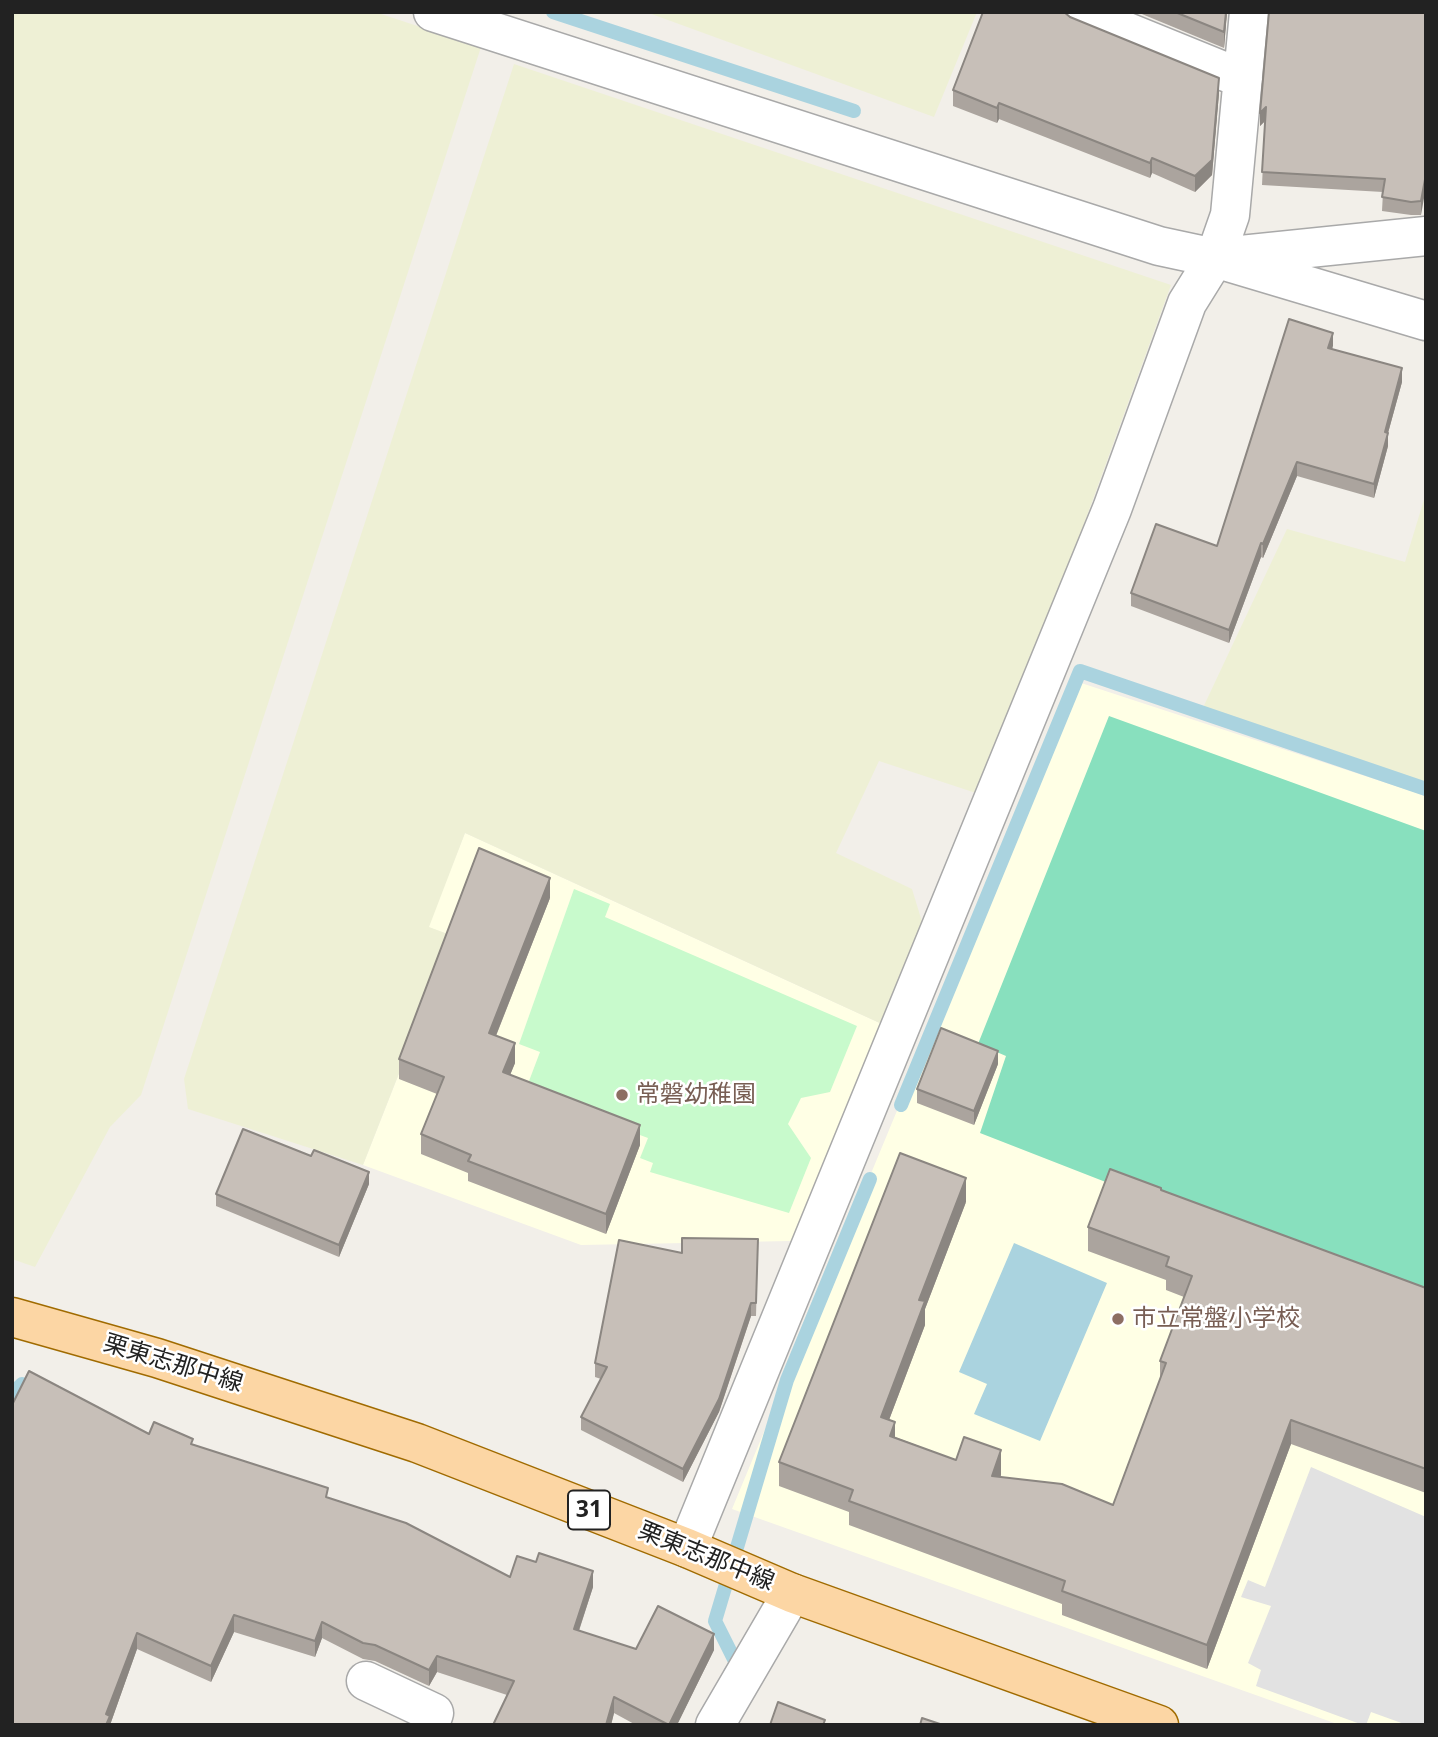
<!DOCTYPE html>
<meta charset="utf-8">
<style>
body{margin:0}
#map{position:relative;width:1438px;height:1737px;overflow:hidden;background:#f2efe9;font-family:"Noto Sans",sans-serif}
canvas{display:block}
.frame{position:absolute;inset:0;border:14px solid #222;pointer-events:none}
</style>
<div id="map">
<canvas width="1438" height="1737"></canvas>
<div class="frame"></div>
</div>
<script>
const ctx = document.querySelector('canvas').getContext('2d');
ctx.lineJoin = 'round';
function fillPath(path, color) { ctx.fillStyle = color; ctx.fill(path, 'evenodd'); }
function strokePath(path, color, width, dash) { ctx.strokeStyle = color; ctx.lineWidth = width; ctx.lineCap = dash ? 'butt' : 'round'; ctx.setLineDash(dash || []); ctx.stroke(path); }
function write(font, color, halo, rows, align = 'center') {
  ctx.font = font + ' "Noto Sans","Noto Sans JP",sans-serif'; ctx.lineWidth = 5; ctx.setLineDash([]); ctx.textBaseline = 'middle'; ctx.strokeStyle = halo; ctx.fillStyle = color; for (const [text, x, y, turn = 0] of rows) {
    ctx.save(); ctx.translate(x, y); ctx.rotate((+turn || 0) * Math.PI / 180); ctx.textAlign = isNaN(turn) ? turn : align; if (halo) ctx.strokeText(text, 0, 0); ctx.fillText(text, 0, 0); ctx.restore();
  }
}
fillPath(new Path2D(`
 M 1075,681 L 1426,796 L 1426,1725 L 1340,1725 L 732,1509 Z
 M 465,833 L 884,1025 L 791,1241 L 581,1245 L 363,1165 L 453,936 L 428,927 Z`), '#ffffe5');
fillPath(new Path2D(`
 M 12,12 L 375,12 L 481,47 L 141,1095 L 110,1127 L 35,1267 L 12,1259 Z
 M 646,12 L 977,12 L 934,117 Z
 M 514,64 L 1171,285 L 985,796 L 879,761 L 836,853 L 912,889 L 923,925 L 884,1025 L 465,833 L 429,927 L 453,936 L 363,1165 L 188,1109 L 184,1079 Z
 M 1426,493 L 1426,782 L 1200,714 L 1287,529 L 1405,562 Z`), '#eef0d5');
fillPath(new Path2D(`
 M 574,889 L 610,904 L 605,917 L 857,1026 L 830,1092 L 801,1098 L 788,1124 L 811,1158 L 789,1213 L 650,1172 L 653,1163 L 640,1158 L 648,1138 L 551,1102 L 554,1095 L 529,1081 L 540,1052 L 519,1044 Z`), '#c8facc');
fillPath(new Path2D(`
 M 1109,716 L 1426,831 L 1426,1307 L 980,1133 L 1006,1056 L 978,1044 Z`), '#88e0be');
fillPath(new Path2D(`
 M 1311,1467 L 1426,1517 L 1426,1725 L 1407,1725 L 1371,1712 L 1366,1725 L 1363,1725 L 1256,1686 L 1261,1670 L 1248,1663 L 1271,1606 L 1241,1597 L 1248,1580 L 1265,1587 Z`), '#e2e2e2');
fillPath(new Path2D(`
 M 1014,1243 L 1107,1283 L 1040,1441 L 974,1414 L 987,1384 L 959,1372 Z`), '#aad3df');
strokePath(new Path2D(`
 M 553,12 L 854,111
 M 1269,12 L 1268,30 L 1285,36
 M 901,1105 L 1080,671 L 1426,789
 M 12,1394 L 22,1384
 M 730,1673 L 736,1663 L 715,1621 L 787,1380 L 870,1179`), '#aad3df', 14);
const minor = new Path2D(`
 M 433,12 L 1159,246 L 1215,258 L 1426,321
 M 1078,12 L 1243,79
 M 1231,256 L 1426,236
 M 687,1548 L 1112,509 L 1187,303 L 1215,258 L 1230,215 L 1249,12
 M 366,1681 L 434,1713 L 430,1725
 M 715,1725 L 792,1593`);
const major = new Path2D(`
 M 12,1317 L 157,1358 L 417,1443 L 687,1548 L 792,1593 L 1159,1725`);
strokePath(minor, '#a9a9a9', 41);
strokePath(major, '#a06b00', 41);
strokePath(minor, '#fff', 38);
strokePath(major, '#fcd6a4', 38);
fillPath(new Path2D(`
 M 1137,12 L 1227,12 L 1224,48 Z
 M 1426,12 L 1421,215 L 1411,215 L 1382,211 L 1383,192 L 1262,185 L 1265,121 L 1260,126 L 1260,113 Z
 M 1070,17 L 1219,93 L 1212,175 L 1195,192 L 1152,173 L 1150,178 L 999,119 L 997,123 L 953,106 L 953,90 Z
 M 1333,346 L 1332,349 L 1402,382 L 1388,433 L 1388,446 L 1374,498 L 1297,476 L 1263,558 L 1261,557 L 1229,643 L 1131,606 L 1131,593 L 1217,546 Z
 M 550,898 L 496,1036 L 515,1063 L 510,1075 L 640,1145 L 606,1234 L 468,1181 L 468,1173 L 421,1154 L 421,1134 L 437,1094 L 399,1079 L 399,1059 Z
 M 998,1064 L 974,1125 L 917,1103 L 917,1089 Z
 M 311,1156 L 369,1184 L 339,1257 L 216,1206 L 216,1194 Z
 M 1161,1190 L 1426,1288 L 1426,1493 L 1291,1444 L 1207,1669 L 1062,1615 L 1062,1604 L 849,1525 L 849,1512 L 779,1486 L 779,1462 L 966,1202 L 925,1309 L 925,1325 L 889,1420 L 895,1437 L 956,1460 L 1001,1475 L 1000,1477 L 1113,1505 L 1160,1379 L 1160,1361 L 1184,1297 L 1166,1290 L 1166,1280 L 1088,1251 L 1088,1227 Z
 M 758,1239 L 756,1316 L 751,1316 L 719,1412 L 683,1482 L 581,1430 L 581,1417 L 601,1379 L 595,1377 L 595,1363 L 682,1253 Z
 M 29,1371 L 149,1434 L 193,1444 L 328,1498 L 510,1577 L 593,1587 L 579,1631 L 636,1649 L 714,1650 L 677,1725 L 636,1725 L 614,1713 L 611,1725 L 493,1725 L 507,1695 L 437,1672 L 429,1686 L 375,1661 L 363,1659 L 322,1638 L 315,1657 L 234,1632 L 211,1682 L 137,1649 L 110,1725 Z`), '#aba49e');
fillPath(new Path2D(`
 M 1226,12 L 1227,12 L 1224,48 L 1224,32 Z
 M 1219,78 L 1219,93 L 1212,175 L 1195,192 L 1195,176 Z
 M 999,103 L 999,119 L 997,123 L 997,108 Z
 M 1266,107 L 1266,120 L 1260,126 L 1260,113 Z
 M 1152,158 L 1152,173 L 1150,178 L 1150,163 Z
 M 1426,174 L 1426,187 L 1421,215 L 1421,201 Z
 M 1333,333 L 1333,346 L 1328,361 L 1328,348 Z
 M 1402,368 L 1402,382 L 1388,433 L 1388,446 L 1374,498 L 1374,484 L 1385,432 Z
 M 1297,462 L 1297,476 L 1263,558 L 1263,544 Z
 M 1261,543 L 1261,557 L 1229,643 L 1229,630 Z
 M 550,878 L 550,898 L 489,1053 L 489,1033 Z
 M 515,1043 L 515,1063 L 503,1092 L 503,1072 Z
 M 998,1051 L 998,1064 L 974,1125 L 974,1111 Z
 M 640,1125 L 640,1145 L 606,1234 L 606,1214 Z
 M 369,1172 L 369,1184 L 339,1257 L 339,1245 Z
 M 966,1178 L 966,1202 L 925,1309 L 925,1325 L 881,1441 L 881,1417 L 919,1300 Z
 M 751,1303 L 751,1316 L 719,1412 L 683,1482 L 683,1469 Z
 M 1291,1420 L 1291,1444 L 1207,1669 L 1207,1645 Z
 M 895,1422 L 895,1446 L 890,1436 Z
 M 1001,1450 L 1001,1475 L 992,1500 L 992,1476 Z
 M 593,1571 L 593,1587 L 574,1645 L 574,1629 Z
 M 234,1615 L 234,1632 L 211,1682 L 211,1666 Z
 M 322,1622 L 322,1638 L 315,1657 L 315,1641 Z
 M 137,1633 L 137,1649 L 110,1725 L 106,1725 L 106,1714 Z
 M 714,1634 L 714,1650 L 677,1725 L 669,1725 Z
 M 437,1656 L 437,1672 L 429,1686 L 429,1670 Z
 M 614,1697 L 614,1713 L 611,1725 L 606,1725 Z`), '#8b8681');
const building = new Path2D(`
 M 983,12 L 1064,12 L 1070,17 L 1219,78 L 1212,160 L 1195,176 L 1152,158 L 1150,163 L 999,103 L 997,108 L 953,90 Z
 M 1175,12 L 1226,12 L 1224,32 Z
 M 1269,12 L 1426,12 L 1426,174 L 1421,201 L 1411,202 L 1382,197 L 1385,179 L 1262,172 L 1266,107 L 1260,113 Z
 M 1289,319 L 1333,333 L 1328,348 L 1402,368 L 1385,432 L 1388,433 L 1374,484 L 1297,462 L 1263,544 L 1261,543 L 1229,630 L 1131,593 L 1156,524 L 1217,546 Z
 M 479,848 L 550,878 L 489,1033 L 515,1043 L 503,1072 L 640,1125 L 606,1214 L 468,1161 L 471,1155 L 421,1134 L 444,1077 L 399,1059 Z
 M 941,1028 L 998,1051 L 974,1111 L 917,1089 Z
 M 243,1129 L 311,1156 L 314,1150 L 369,1172 L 339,1245 L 216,1194 Z
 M 900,1153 L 966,1178 L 919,1300 L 925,1301 L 881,1417 L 895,1422 L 890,1436 L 956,1460 L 964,1437 L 1001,1450 L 992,1476 L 1062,1484 L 1113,1505 L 1166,1363 L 1160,1361 L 1192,1276 L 1166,1266 L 1169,1257 L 1088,1227 L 1110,1169 L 1161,1188 L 1161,1190 L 1426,1288 L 1426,1469 L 1291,1420 L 1207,1645 L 1062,1591 L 1065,1581 L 849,1501 L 853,1490 L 779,1462 Z
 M 682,1238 L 758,1239 L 756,1303 L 751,1303 L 719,1399 L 683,1469 L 581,1417 L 607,1367 L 595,1363 L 619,1240 L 682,1253 Z
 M 29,1371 L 149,1434 L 154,1422 L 193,1439 L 191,1444 L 328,1488 L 326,1497 L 406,1523 L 510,1577 L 517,1556 L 536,1562 L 539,1553 L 593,1571 L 574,1629 L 636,1649 L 658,1606 L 714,1634 L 669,1725 L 614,1697 L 606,1725 L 493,1725 L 514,1681 L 437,1656 L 429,1670 L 375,1645 L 363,1643 L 322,1622 L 315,1641 L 234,1615 L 211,1666 L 137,1633 L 106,1714 L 110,1716 L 106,1725 L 12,1725 L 12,1405 Z
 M 778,1702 L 825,1720 L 823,1725 L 770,1725 Z
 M 922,1718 L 943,1725 L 920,1725 Z`);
fillPath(building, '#c7bfb8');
strokePath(building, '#8b8681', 2);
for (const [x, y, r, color] of [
 [622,1095,7,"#8d6e63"],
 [1118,1319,7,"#8d6e63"]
]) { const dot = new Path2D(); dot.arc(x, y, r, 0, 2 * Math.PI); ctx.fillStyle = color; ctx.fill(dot); strokePath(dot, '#fff', 2.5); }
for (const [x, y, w] of [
 [589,1510,42]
]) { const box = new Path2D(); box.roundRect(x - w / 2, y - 19.5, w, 39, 5); ctx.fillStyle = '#fff'; ctx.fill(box); strokePath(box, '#222', 2); }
write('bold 23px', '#222', null, [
 ["31",589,1510]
]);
write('24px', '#785e54', '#fff', [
 ["常磐幼稚園",636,1095],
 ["市立常盤小学校",1132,1319]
], 'left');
write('24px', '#222', '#fff', [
 ["栗東志那中線",173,1364,17],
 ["栗東志那中線",706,1557,22]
]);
</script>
